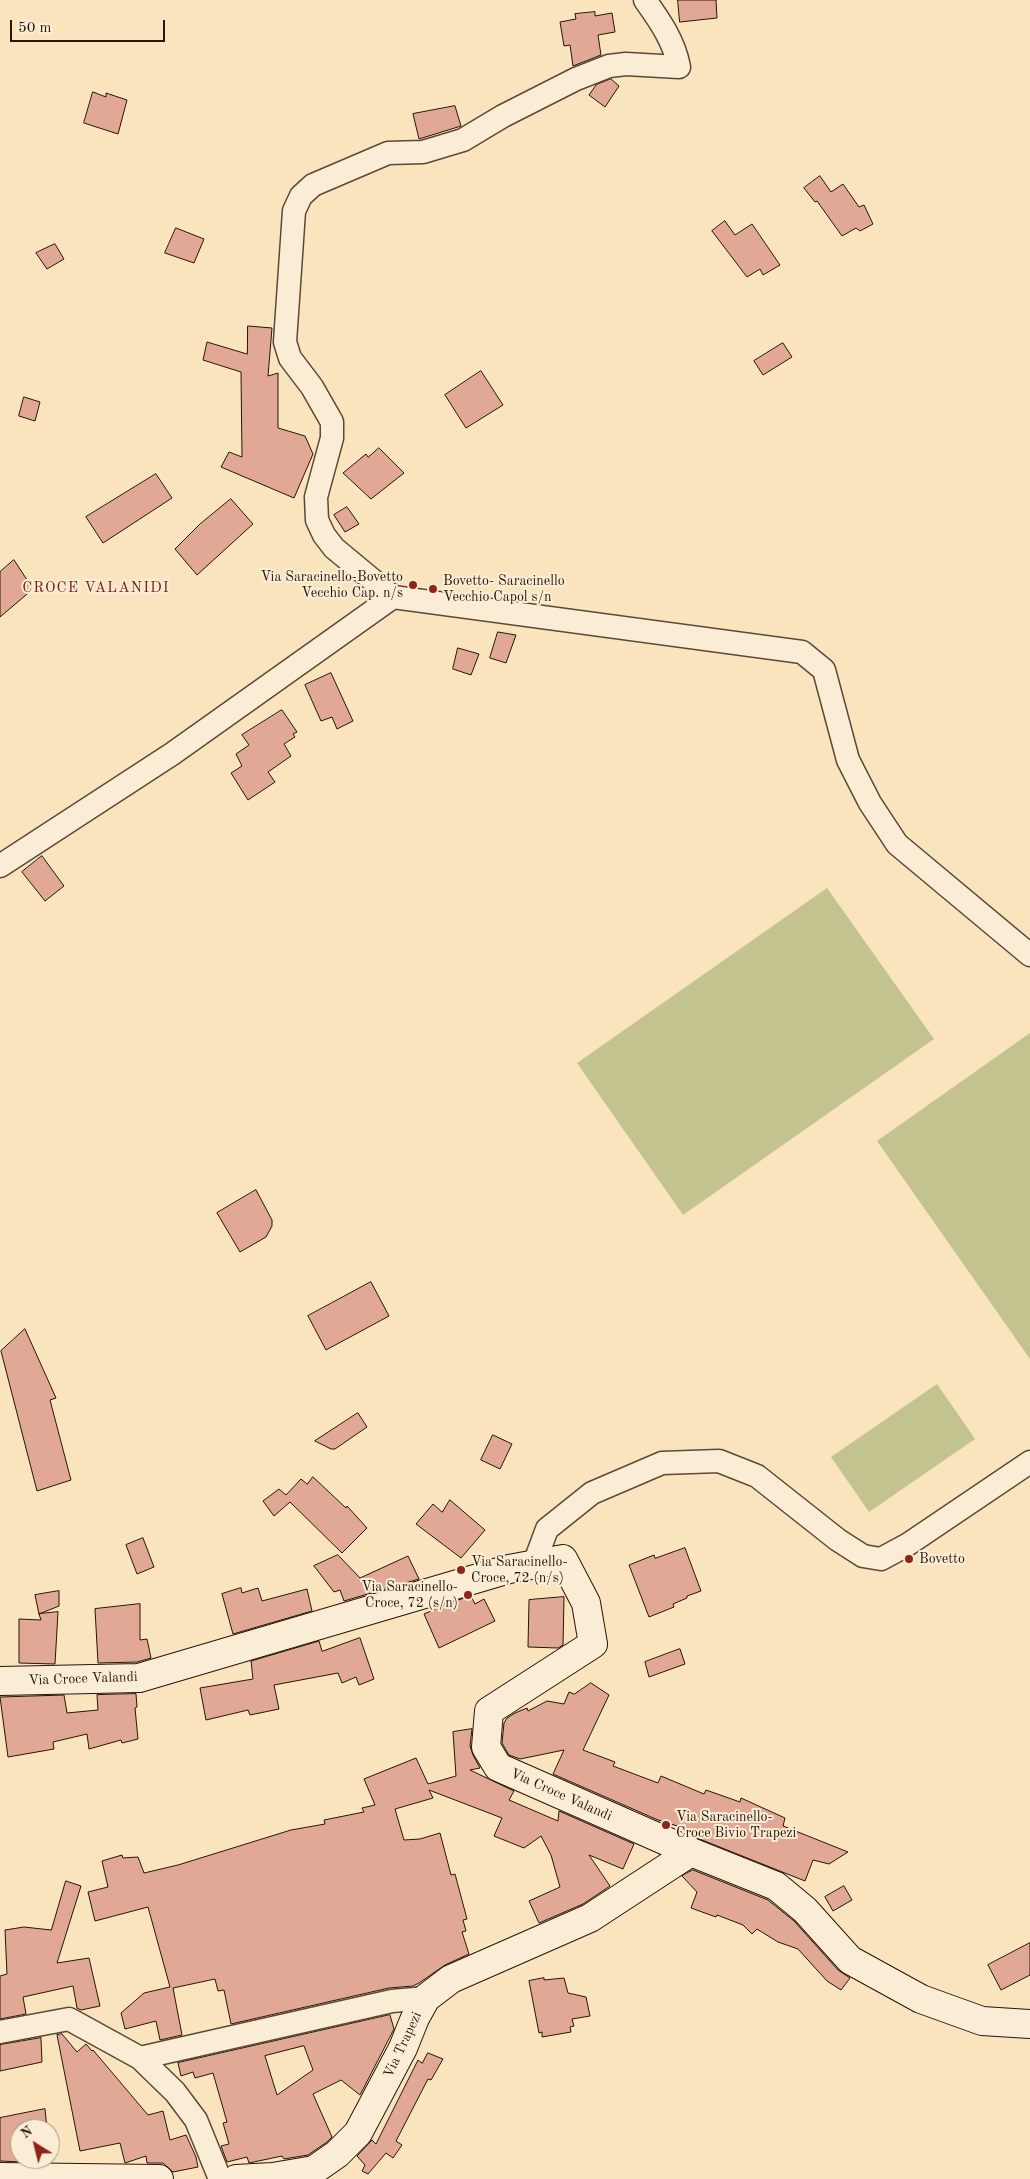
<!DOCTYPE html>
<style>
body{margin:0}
#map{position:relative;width:1030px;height:2179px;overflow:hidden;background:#f9e4be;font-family:"Old Standard TT",serif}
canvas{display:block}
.north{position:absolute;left:10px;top:2119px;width:50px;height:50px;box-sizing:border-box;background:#fbedd5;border:1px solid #a69783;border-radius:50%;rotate:324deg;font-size:14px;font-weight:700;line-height:20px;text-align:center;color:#261509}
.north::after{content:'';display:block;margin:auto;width:18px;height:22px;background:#8f2418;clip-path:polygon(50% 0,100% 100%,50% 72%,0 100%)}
.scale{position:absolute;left:10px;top:20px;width:155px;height:22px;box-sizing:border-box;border:2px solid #261509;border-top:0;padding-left:6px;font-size:15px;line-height:18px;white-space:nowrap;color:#261509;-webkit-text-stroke:4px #fbedd5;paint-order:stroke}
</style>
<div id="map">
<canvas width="1030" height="2179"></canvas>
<div class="north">N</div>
<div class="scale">50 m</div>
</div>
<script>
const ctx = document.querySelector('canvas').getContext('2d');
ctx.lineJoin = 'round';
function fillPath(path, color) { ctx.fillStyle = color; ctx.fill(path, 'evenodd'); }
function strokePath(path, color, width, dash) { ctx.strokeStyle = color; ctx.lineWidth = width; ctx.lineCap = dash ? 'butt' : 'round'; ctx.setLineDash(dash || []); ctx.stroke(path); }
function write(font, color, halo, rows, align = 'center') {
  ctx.font = font + ' "Old Standard TT",serif'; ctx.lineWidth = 4; ctx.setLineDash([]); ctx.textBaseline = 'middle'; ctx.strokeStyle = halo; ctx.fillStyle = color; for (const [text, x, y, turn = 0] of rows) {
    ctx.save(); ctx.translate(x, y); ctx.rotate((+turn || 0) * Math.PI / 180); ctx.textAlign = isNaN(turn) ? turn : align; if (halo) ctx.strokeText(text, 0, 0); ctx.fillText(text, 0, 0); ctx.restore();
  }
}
fillPath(new Path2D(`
 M 827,888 L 934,1039 L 683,1215 L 577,1063 Z
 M 1030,1033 L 1030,1359 L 877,1141 Z
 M 937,1384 L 975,1439 L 869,1512 L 831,1457 Z`), '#c2c38e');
const building = new Path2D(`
 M 678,0 L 716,0 L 717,18 L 680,22 Z
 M 595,12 L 595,16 L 612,13 L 615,32 L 598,35 L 601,55 L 573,66 L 570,45 L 564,46 L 560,22 L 576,19 L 575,14 Z
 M 611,79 L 619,86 L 605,107 L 589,95 L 596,85 Z
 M 93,92 L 106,97 L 106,93 L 127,100 L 118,134 L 84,123 Z
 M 455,106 L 461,126 L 419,139 L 413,114 Z
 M 820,176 L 831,192 L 843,184 L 859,207 L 864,205 L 873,224 L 860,231 L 856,228 L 842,236 L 817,201 L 815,202 L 804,188 Z
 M 725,221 L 735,235 L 752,224 L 780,265 L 763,275 L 760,269 L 747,277 L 712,231 Z
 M 176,228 L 204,239 L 194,263 L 165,253 Z
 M 55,244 L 64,259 L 47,269 L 36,253 Z
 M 248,326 L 272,328 L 268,376 L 278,373 L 278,428 L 305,436 L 313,454 L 294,498 L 221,467 L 229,452 L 242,457 L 241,372 L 203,360 L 207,342 L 247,354 Z
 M 783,343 L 792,357 L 763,375 L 754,361 Z
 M 481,371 L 503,405 L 466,428 L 445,395 Z
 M 24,397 L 40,402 L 35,421 L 19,416 Z
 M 379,448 L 404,473 L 371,499 L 343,473 L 366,454 L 368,457 Z
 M 156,474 L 172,498 L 103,543 L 86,517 Z
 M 231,499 L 253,524 L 197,575 L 175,549 L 200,524 Z
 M 347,507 L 359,524 L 345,532 L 334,515 Z
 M 14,560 L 33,589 L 0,617 L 0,572 Z
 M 498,632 L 516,635 L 506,663 L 490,658 Z
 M 458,648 L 479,654 L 471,675 L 453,669 Z
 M 331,673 L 353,721 L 337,729 L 332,717 L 321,721 L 305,685 Z
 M 282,710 L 297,732 L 293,734 L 295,737 L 284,744 L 291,756 L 268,772 L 275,782 L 248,800 L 231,773 L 242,766 L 236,754 L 249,745 L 242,735 Z
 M 42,856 L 64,886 L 45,901 L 22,872 Z
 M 256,1190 L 272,1220 L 272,1226 L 266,1237 L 240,1252 L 217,1213 Z
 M 371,1282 L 389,1316 L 326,1350 L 308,1316 Z
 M 25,1329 L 56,1398 L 50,1400 L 71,1480 L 37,1491 L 1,1351 Z
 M 358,1413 L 367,1427 L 335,1449 L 331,1449 L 315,1441 Z
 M 493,1435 L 512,1444 L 500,1469 L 481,1460 Z
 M 313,1477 L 346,1508 L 347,1506 L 367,1528 L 342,1553 L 290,1502 L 274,1516 L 263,1501 L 279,1489 L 286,1495 L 301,1479 L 307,1484 Z
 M 450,1500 L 485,1530 L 461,1558 L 416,1524 L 433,1504 L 442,1512 Z
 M 143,1538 L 154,1567 L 137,1574 L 126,1545 Z
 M 685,1548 L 701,1591 L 687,1596 L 687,1598 L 673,1604 L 674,1607 L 649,1617 L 629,1565 L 654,1555 L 655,1558 Z
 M 338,1555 L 360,1578 L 408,1556 L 419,1579 L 344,1601 L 340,1590 L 334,1592 L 314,1566 Z
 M 241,1588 L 242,1593 L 258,1588 L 262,1601 L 307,1589 L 312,1611 L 233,1634 L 222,1594 Z
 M 59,1591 L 59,1606 L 39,1614 L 35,1595 Z
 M 471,1596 L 475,1604 L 484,1599 L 495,1621 L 439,1648 L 424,1614 L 447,1604 Z
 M 564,1597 L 563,1645 L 558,1648 L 528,1647 L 529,1600 Z
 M 140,1604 L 140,1640 L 147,1639 L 151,1658 L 137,1662 L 98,1663 L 95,1609 Z
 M 58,1612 L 55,1664 L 19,1663 L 19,1619 L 41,1620 L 39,1614 Z
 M 360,1638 L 374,1679 L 359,1685 L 356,1677 L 342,1683 L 338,1673 L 274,1685 L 279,1709 L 250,1715 L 248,1710 L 206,1720 L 200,1688 L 253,1679 L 251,1661 L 319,1641 L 322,1651 Z
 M 680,1649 L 685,1664 L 649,1677 L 645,1662 Z
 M 591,1683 L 609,1695 L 583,1750 L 615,1762 L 613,1766 L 658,1783 L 661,1776 L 704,1794 L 706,1790 L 740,1802 L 741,1798 L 785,1818 L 783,1826 L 848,1852 L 829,1864 L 813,1860 L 805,1881 L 697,1838 L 688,1834 L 690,1830 L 658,1820 L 553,1774 L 564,1750 L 520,1759 L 509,1755 L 502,1743 L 504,1723 L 507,1718 L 515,1713 L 527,1708 L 528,1711 L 547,1701 L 564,1704 L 569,1692 L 574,1694 Z
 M 136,1694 L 137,1707 L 135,1708 L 138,1739 L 122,1743 L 121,1740 L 89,1749 L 87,1734 L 53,1742 L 54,1749 L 8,1757 L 0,1697 L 64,1695 L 67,1713 L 98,1710 L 97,1695 Z
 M 472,1729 L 470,1746 L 473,1755 L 480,1768 L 470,1770 L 514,1791 L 509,1800 L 558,1821 L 559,1811 L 634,1844 L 623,1869 L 589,1855 L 610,1886 L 583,1904 L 539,1923 L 529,1901 L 560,1887 L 551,1855 L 541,1836 L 524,1848 L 494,1836 L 502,1818 L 429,1790 L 433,1798 L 395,1809 L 404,1840 L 420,1839 L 440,1833 L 451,1875 L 455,1874 L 467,1919 L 463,1920 L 466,1931 L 462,1932 L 469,1954 L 445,1965 L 419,1983 L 413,1986 L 389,1988 L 231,2024 L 224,1990 L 218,1991 L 215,1979 L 173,1988 L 182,2035 L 160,2040 L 156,2021 L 125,2029 L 121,2013 L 144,1993 L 170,1987 L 148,1907 L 95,1921 L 88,1892 L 108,1887 L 102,1861 L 122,1855 L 123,1858 L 138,1857 L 144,1873 L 178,1865 L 291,1830 L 325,1824 L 324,1820 L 364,1812 L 362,1808 L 375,1805 L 364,1779 L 416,1758 L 428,1784 L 456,1776 L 453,1732 Z
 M 693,1870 L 768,1900 L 794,1921 L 838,1970 L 850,1978 L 841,1990 L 827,1981 L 798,1949 L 778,1942 L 757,1929 L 752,1934 L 743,1925 L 717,1915 L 716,1917 L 691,1908 L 697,1892 L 682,1876 Z
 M 66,1881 L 81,1886 L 57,1963 L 89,1958 L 100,2006 L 81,2010 L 77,2008 L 73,1986 L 23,1997 L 26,2014 L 0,2019 L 0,1976 L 7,1974 L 5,1930 L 24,1927 L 51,1930 Z
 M 844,1886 L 852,1900 L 833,1911 L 825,1897 Z
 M 1030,1943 L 1030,1975 L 1001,1990 L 988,1965 Z
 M 544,1978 L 544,1980 L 564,1978 L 568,1993 L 586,1997 L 590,2016 L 572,2019 L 574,2026 L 570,2027 L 571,2032 L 542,2037 L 542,2032 L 539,2033 L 529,1981 Z
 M 390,2015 L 394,2029 L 360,2095 L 341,2080 L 313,2094 L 332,2137 L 327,2142 L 308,2155 L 284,2159 L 282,2156 L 249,2163 L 247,2157 L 227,2162 L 221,2146 L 229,2144 L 223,2123 L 227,2122 L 213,2073 L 195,2078 L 193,2072 L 181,2076 L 178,2063 ZM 304,2046 L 313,2070 L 277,2095 L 265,2056 Z
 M 62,2034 L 77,2052 L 86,2044 L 92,2051 L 93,2050 L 148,2115 L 163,2111 L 170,2140 L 186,2135 L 196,2157 L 198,2167 L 173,2172 L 163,2163 L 147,2163 L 146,2156 L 125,2163 L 120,2143 L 80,2151 L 57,2035 Z
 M 41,2038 L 42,2062 L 0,2071 L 0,2045 Z
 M 428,2053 L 443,2059 L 431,2080 L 428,2079 L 396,2141 L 402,2145 L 393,2158 L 386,2153 L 368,2174 L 362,2171 L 365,2165 L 357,2156 L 372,2140 L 376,2144 L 418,2060 L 422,2063 Z
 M 45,2109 L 47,2129 L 20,2129 L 20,2159 L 34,2159 L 23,2162 L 0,2161 L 0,2118 Z`);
fillPath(building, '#e1a995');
strokePath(building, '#261509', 1);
const street = new Path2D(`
 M 393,597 L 334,548 L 324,535 L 317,520 L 316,497 L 332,438 L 332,422 L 312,387 L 290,358 L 285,342 L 294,211 L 301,196 L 313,185 L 388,153 L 423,152 L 463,140 L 503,116 L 576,79 L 609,66 L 626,64 L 679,67 C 674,41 660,21 645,0
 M 0,866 L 172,754 L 393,597 L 802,652 L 824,670 L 848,760 L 870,803 L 897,844 L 1030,955
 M 534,1564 L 547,1529 L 592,1493 L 662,1463 L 719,1461 L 757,1476 L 838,1540 L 863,1556 L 881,1559 L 907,1545 L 1030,1462
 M 0,2032 L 69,2019 L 140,2058 L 175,2092 L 196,2120 L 220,2179
 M 140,2058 L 392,2001 L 426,1998`);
const secondary = new Path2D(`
 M 0,1681 L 139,1678 L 509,1569 L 563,1559 L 586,1603 L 593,1644 L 489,1711 L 486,1747 L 498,1767 L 691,1852 L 776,1886 L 805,1910 L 850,1960 L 921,1999 L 982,2021 L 1030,2024
 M 0,2177 L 159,2179
 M 236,2179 L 273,2177 L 314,2170 L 337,2154 L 358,2133 L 403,2048 L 415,2018 L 426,1998 L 451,1979 L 590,1918 L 691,1852`);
strokePath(street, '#5b4936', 25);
strokePath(secondary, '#261509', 30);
strokePath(street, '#fbedd5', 22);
strokePath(secondary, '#fbedd5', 28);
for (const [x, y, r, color] of [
 [413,585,5,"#8f2418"],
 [433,589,5,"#8f2418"],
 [909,1559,5,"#8f2418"],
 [461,1570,5,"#8f2418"],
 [468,1595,5,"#8f2418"],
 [666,1825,5,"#8f2418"]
]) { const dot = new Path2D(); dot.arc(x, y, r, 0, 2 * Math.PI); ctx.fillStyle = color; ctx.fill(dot); strokePath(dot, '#fbedd5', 2); }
write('14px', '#261509', '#fbedd5', [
 ["Via Saracinello-Bovetto",403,577,"right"],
 ["Vecchio Cap. n/s",403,593,"right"],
 ["Bovetto- Saracinello",443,581],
 ["Vecchio Capol s/n",443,597],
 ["Bovetto",919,1559],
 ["Via Saracinello-",471,1562],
 ["Croce, 72 (n/s)",471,1578],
 ["Via Saracinello-",458,1587,"right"],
 ["Croce, 72 (s/n)",458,1603,"right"],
 ["Via Saracinello-",676,1817],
 ["Croce Bivio Trapezi",676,1833]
], 'left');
write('14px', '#261509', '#fbedd5', [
 ["Via Croce Valandi",83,1679,-2],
 ["Via Croce Valandi",561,1795,24],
 ["Via Trapezi",403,2045,-65]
]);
ctx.letterSpacing = '1px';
write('15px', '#7a1f14', '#fbedd5', [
 ["CROCE VALANIDI",96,588]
]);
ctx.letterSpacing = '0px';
</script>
